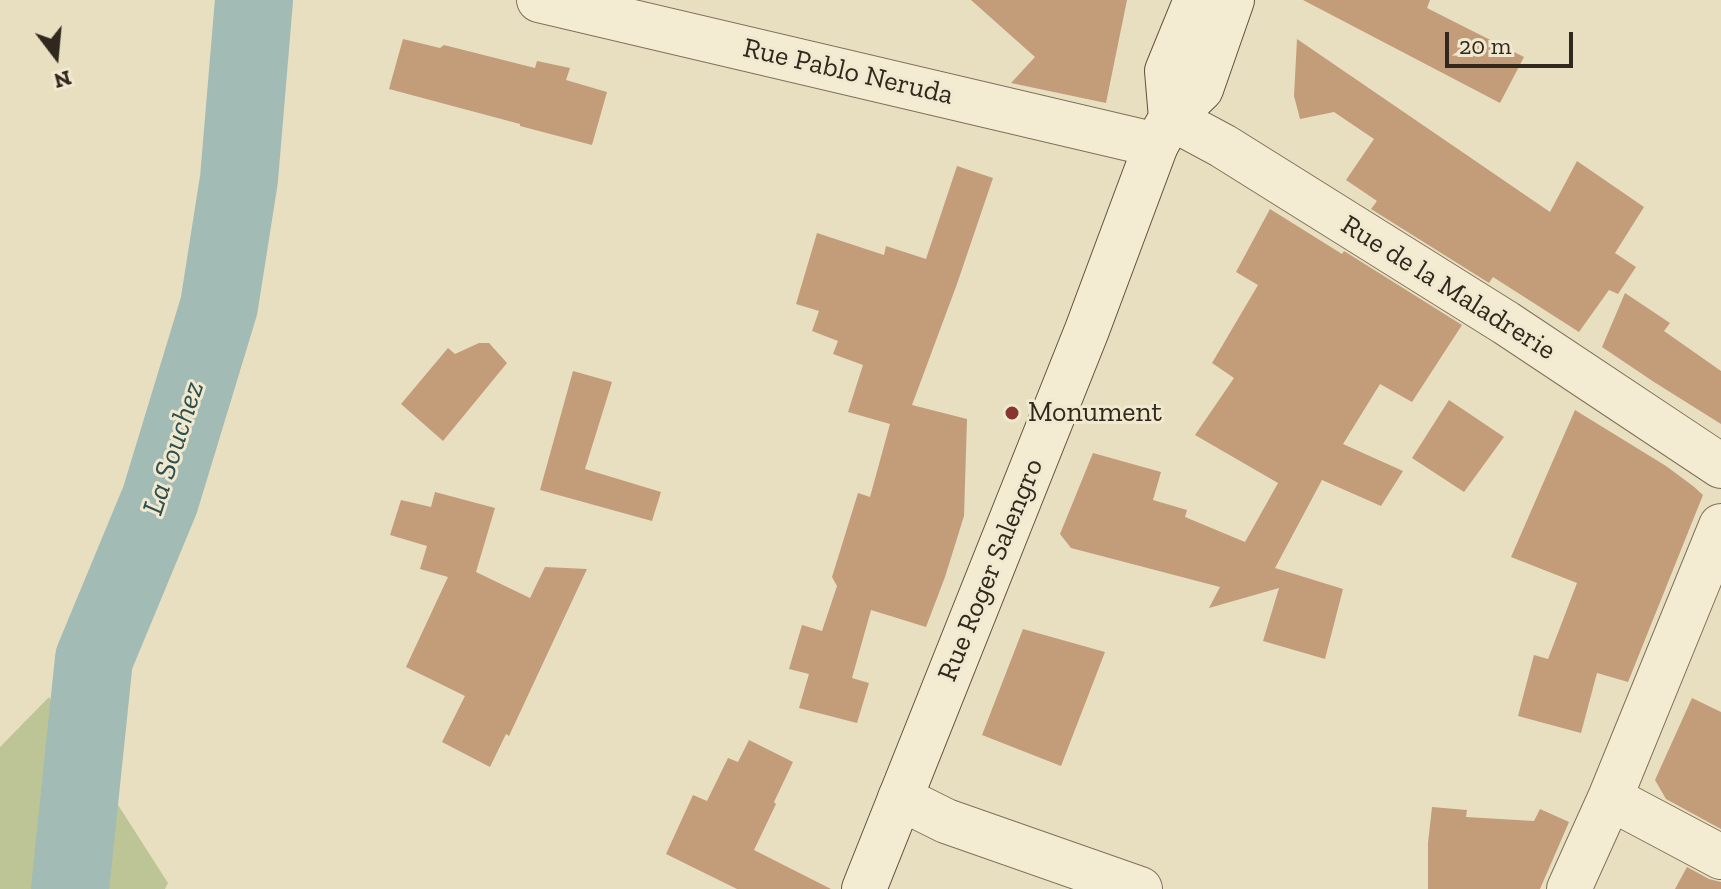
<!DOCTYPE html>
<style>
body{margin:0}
#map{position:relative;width:1721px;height:889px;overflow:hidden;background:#e8dfc0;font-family:"Zilla Slab",serif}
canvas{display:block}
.north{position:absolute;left:16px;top:16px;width:80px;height:80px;-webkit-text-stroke:6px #f1e9cf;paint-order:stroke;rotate:164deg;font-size:22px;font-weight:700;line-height:32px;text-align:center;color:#31281d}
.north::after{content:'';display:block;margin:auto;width:28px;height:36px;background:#31281d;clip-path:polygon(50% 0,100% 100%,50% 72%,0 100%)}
.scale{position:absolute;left:1445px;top:32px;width:128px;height:36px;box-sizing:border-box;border:4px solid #31281d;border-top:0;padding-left:10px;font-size:24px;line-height:28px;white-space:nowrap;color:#31281d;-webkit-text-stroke:6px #f1e9cf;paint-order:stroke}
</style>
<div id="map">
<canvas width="1721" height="889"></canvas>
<div class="north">N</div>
<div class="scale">20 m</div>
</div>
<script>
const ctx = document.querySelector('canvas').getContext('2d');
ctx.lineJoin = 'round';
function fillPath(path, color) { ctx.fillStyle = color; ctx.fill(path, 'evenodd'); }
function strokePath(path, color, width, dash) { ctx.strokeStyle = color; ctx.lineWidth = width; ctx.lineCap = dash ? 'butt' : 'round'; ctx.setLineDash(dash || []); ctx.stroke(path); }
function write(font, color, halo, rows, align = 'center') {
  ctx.font = font + ' "Zilla Slab",serif'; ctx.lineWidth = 6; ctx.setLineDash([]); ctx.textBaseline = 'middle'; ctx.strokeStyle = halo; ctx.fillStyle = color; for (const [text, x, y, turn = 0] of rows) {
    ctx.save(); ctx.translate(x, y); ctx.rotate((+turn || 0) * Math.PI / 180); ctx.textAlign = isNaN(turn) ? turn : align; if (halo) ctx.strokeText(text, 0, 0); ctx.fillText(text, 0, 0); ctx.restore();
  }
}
fillPath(new Path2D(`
 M 49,697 L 168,883 L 165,889 L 0,889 L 0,747 Z`), '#bdc596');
strokePath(new Path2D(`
 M 70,889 L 94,659 L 160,500 L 219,306 L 239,179 L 254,0`), '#a3bbb5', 78);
fillPath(new Path2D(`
 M 971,0 L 1127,0 L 1106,103 L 1011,83 L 1035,57 Z
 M 1303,0 L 1430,0 L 1427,8 L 1524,57 L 1500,103 Z
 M 403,39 L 440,48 L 444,45 L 535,68 L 537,61 L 570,68 L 566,80 L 607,92 L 592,145 L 520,126 L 520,124 L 389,89 Z
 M 1297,39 L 1550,212 L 1577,161 L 1644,207 L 1615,253 L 1636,267 L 1618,294 L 1609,290 L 1579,332 L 1493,277 L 1489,283 L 1371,209 L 1377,201 L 1346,180 L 1374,139 L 1334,112 L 1300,119 L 1294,96 Z
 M 957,166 L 993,178 L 957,284 L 912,405 L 967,419 L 964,516 L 945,577 L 926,627 L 871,610 L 852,678 L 869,683 L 857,723 L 799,708 L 809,674 L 789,669 L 802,625 L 822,631 L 837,586 L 832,577 L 858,493 L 870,497 L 890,424 L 848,412 L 863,365 L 833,354 L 838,341 L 812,331 L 819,311 L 796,304 L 817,233 L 884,255 L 886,246 L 926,259 Z
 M 1270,209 L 1342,254 L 1344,251 L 1462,325 L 1412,402 L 1380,384 L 1343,444 L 1403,471 L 1381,506 L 1322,480 L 1275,568 L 1343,589 L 1325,659 L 1263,641 L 1279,588 L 1209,608 L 1220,587 L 1071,548 L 1060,534 L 1093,453 L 1161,472 L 1153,500 L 1187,510 L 1185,517 L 1245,542 L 1278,483 L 1195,435 L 1234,378 L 1212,363 L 1258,285 L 1236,272 Z
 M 1625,293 L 1670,323 L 1664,331 L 1721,371 L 1721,424 L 1654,382 L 1602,347 Z
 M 479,343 L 489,343 L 507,363 L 443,441 L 401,404 L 448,348 L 455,354 Z
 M 573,371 L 612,382 L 585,469 L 661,492 L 652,521 L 540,490 Z
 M 1449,400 L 1504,437 L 1464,492 L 1412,458 Z
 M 1575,410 L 1666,466 L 1693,486 L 1703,495 L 1628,682 L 1597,673 L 1581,733 L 1518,716 L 1534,655 L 1548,659 L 1577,583 L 1511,557 Z
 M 435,492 L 495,508 L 476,572 L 530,598 L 545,567 L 587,569 L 509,736 L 506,734 L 490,767 L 442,742 L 465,696 L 406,667 L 448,577 L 420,569 L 427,546 L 390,535 L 401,500 L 431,507 Z
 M 1023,629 L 1105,652 L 1061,766 L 982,735 Z
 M 1692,698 L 1721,712 L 1721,829 L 1666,799 L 1655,780 Z
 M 749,740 L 793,762 L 774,802 L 776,804 L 754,850 L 831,889 L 737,889 L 666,854 L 693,795 L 707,801 L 728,758 L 738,762 Z
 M 1432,807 L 1467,810 L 1466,817 L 1534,821 L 1540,809 L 1569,822 L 1540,889 L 1428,889 L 1428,843 Z
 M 1687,867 L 1709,879 L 1721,882 L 1721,889 L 1675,889 Z`), '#c39c7a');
const street = new Path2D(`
 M 539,0 L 1156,145
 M 1171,118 L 1223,146 L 1506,323 L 1721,466
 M 900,798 L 946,821 L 1140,889
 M 1610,798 L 1721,857
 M 1569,889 L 1610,798 L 1721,526`);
const secondary = new Path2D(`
 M 1171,118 L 1167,71 L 1196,0
 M 864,889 L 1087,330 L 1156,145 L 1171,118 L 1201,89 L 1232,0`);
strokePath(street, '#80705a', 46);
strokePath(secondary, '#61513d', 46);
strokePath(street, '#f4ecd2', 44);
strokePath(secondary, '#f4ecd2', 44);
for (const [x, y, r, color] of [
 [1012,413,8,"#883430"]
]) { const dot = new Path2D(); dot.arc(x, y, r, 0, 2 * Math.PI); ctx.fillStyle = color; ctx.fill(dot); strokePath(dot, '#f1e9cf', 3); }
write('28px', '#31281d', '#f1e9cf', [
 ["Rue Pablo Neruda",848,72,13],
 ["Rue de la Maladrerie",1448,288,32],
 ["Rue Roger Salengro",991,570,-68]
]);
write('28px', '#31281d', '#f1e9cf', [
 ["Monument",1028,413]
], 'left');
write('italic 30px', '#2e4f4f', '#f1e9cf', [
 ["La Souchez",174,448,-72]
]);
</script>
